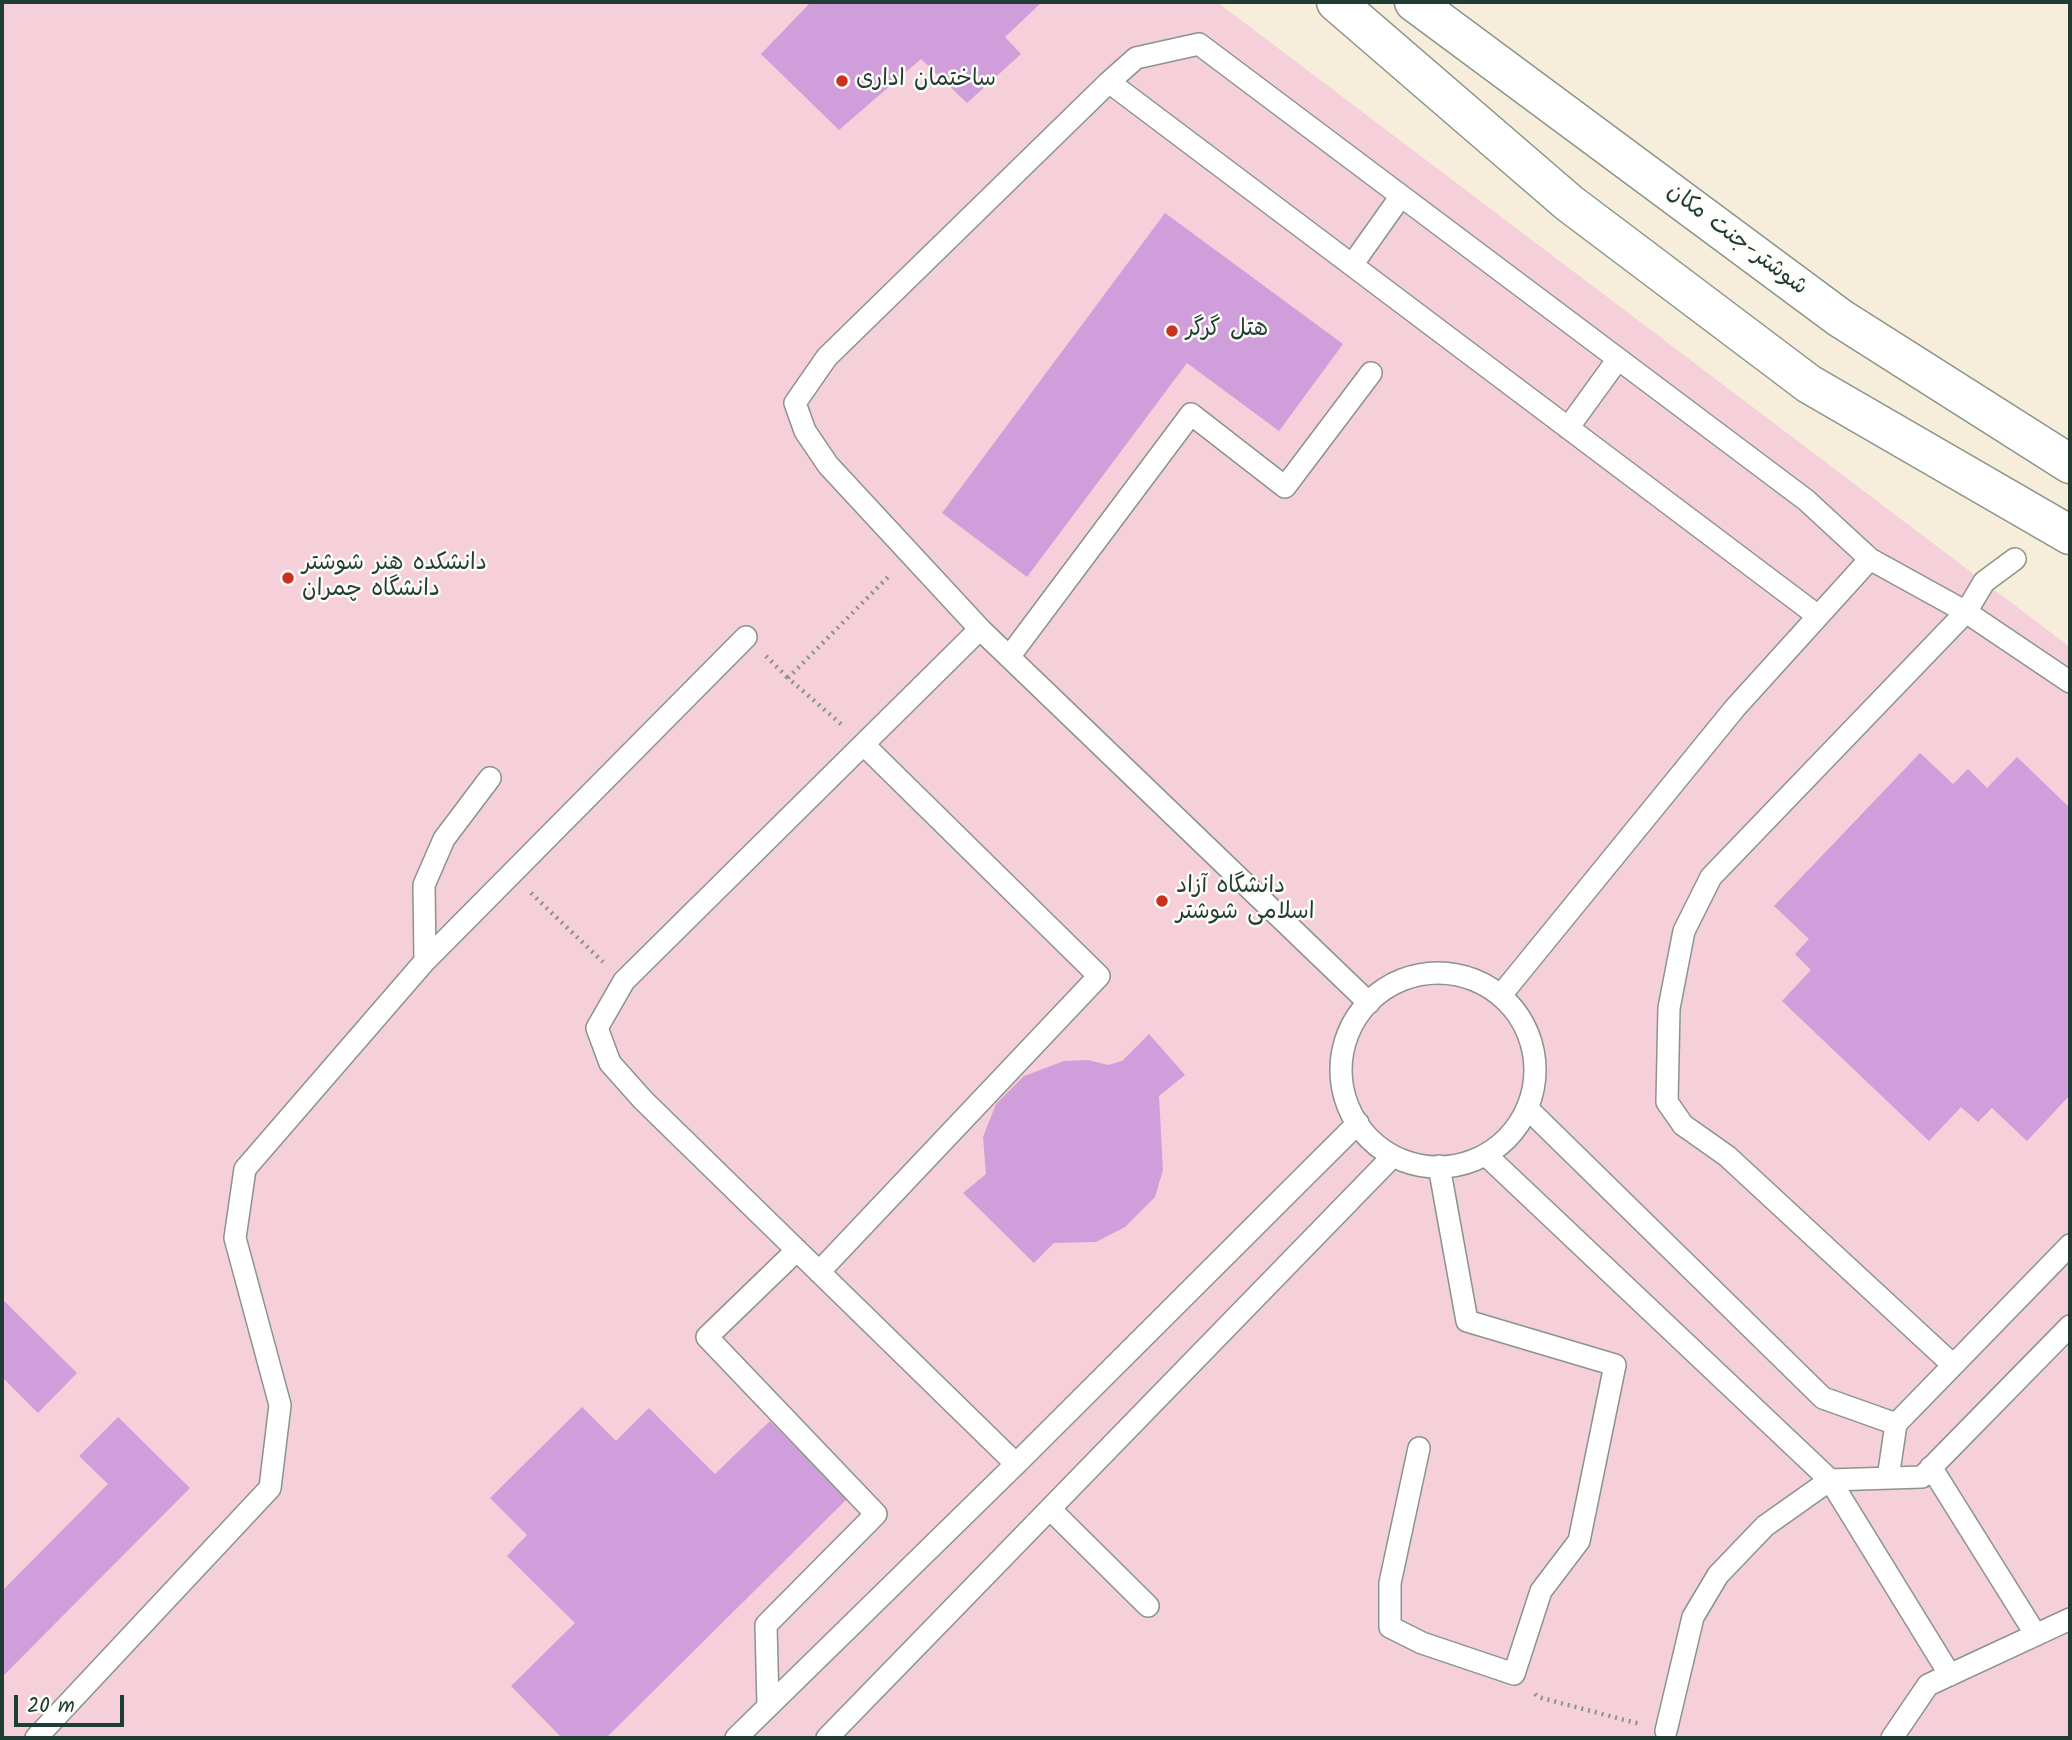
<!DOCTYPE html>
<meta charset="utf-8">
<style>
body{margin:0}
#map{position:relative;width:2072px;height:1740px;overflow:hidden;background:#f6edda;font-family:Kalam,sans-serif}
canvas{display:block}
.frame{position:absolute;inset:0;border:4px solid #1f3d34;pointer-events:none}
.scale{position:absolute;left:14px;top:1695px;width:110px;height:32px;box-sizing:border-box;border:4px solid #1f3d34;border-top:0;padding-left:9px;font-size:21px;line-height:24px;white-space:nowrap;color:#1f3d34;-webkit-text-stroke:5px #fdfcf7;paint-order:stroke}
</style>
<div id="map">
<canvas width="2072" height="1740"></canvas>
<div class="frame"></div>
<div class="scale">20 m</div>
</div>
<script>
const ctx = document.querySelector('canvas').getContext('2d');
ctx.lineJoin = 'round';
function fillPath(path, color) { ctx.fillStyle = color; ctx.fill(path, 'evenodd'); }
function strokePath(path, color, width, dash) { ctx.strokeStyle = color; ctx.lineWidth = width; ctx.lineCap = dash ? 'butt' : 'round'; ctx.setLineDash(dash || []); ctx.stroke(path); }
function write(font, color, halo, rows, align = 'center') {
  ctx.font = font + ' Kalam,"Playpen Sans Arabic",sans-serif'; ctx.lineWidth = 5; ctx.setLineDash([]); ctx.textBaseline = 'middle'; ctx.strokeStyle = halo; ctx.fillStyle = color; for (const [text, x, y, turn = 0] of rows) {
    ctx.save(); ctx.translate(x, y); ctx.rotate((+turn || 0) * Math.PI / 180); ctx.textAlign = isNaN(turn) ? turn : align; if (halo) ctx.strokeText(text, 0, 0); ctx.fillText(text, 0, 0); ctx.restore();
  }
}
fillPath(new Path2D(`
 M 2,2 L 1217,2 L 2070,647 L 2070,1738 L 2,1738 Z`), '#f5cfda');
fillPath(new Path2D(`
 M 811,2 L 1042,2 L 1005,37 L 1021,54 L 967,103 L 921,59 L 839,130 L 761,54 Z
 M 1165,213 L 1343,344 L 1279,431 L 1187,363 L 1027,577 L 942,513 Z
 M 1920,753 L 1953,784 L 1968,769 L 1987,788 L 2017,757 L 2070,808 L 2070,1095 L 2027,1141 L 1992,1108 L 1978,1122 L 1961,1107 L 1929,1141 L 1782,1001 L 1811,970 L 1795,954 L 1809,939 L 1774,906 Z
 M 1149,1034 L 1185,1075 L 1159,1096 L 1163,1170 L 1155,1197 L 1125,1227 L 1096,1242 L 1054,1243 L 1034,1263 L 963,1193 L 986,1174 L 983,1137 L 996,1104 L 1024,1076 L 1064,1061 L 1088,1060 L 1108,1065 L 1122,1061 Z
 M 2,1299 L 77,1373 L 38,1413 L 2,1377 Z
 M 582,1407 L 616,1441 L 649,1408 L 715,1474 L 770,1421 L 847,1499 L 606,1738 L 562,1738 L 511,1686 L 575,1623 L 507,1556 L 527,1535 L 490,1498 Z
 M 118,1417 L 190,1488 L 2,1677 L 2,1591 L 108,1484 L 79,1456 Z`), '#d19edc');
const service = new Path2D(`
 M 1109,82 L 827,357 L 795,403 L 805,431 L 828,465 L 980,629 L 1369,1003
 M 1352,265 L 1401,196
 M 1568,428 L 1618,359
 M 1818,616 L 1109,82 L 1136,58 L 1199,44 L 1806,500 L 1870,559
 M 980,629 L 624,981 L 597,1028 L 610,1063 L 643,1100 L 1016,1464
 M 1009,657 L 1191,414 L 1285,487 L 1371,373
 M 425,961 L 424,885 L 444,839 L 490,778
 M1341 1070a97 97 0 1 1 194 0a97 97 0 1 1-194 0Z
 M 1501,995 L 1735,708 L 1870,559 L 1966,612 L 1984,582 L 2015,559
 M 1528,1109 L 1823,1398 L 1896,1424 L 2070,1245
 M 1486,1155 L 1830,1480 L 1922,1477 L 2070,1326
 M 819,1272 L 1099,976 L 864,745
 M 1953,1365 L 1727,1156 L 1683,1125 L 1667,1102 L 1669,1008 L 1684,931 L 1711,877 L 1966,612 L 2070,682
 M 1419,1448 L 1390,1583 L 1390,1627 L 1422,1643 L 1514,1674 L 1541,1591 L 1579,1541 L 1615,1365 L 1467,1321 L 1439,1166
 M 1931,1467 L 2036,1635
 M 1888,1478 L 1896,1424
 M 1050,1509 L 1148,1606
 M 768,1705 L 766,1625 L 876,1514 L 707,1337 L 797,1250
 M 1666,1731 L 1693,1617 L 1718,1575 L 1765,1526 L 1830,1480 L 1950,1675
 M 36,1738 L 270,1488 L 280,1405 L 235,1238 L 245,1169 L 425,961 L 746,637
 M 736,1738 L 1016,1464 L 1358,1123
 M 827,1738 L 1393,1156
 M 1892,1738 L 1928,1685 L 2070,1619`);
const tertiary = new Path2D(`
 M 1336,2 L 1569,203 L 1809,384 L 2070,535
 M 1414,2 L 1840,318 L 2070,464`);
strokePath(service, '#8a9587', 24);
strokePath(tertiary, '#8a9587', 41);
strokePath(new Path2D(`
 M 766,656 L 788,678
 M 841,724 L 788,678 L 890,575
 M 531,893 L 603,962
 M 1535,1694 L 1538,1697 L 1640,1724`), '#8a9587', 4.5, [2, 5]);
strokePath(service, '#fff', 21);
strokePath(tertiary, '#fff', 38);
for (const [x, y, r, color] of [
 [842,81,7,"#c8321e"],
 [1172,331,7,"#c8321e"],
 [288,578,7,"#c8321e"],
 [1162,901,7,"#c8321e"]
]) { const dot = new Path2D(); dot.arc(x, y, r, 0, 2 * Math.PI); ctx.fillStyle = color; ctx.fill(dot); strokePath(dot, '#fdfcf7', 2.5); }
write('23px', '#1f3d34', '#fdfcf7', [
 ["ساختمان اداری",856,81],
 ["هتل گرگر",1186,331],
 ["دانشکده هنر شوشتر",302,565],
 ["دانشگاه چمران",302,591],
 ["دانشگاه آزاد",1176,888],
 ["اسلامی شوشتر",1176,914]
], 'left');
write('23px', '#1f3d34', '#fdfcf7', [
 ["شوشتر-جنت مکان",1736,241,37]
]);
</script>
